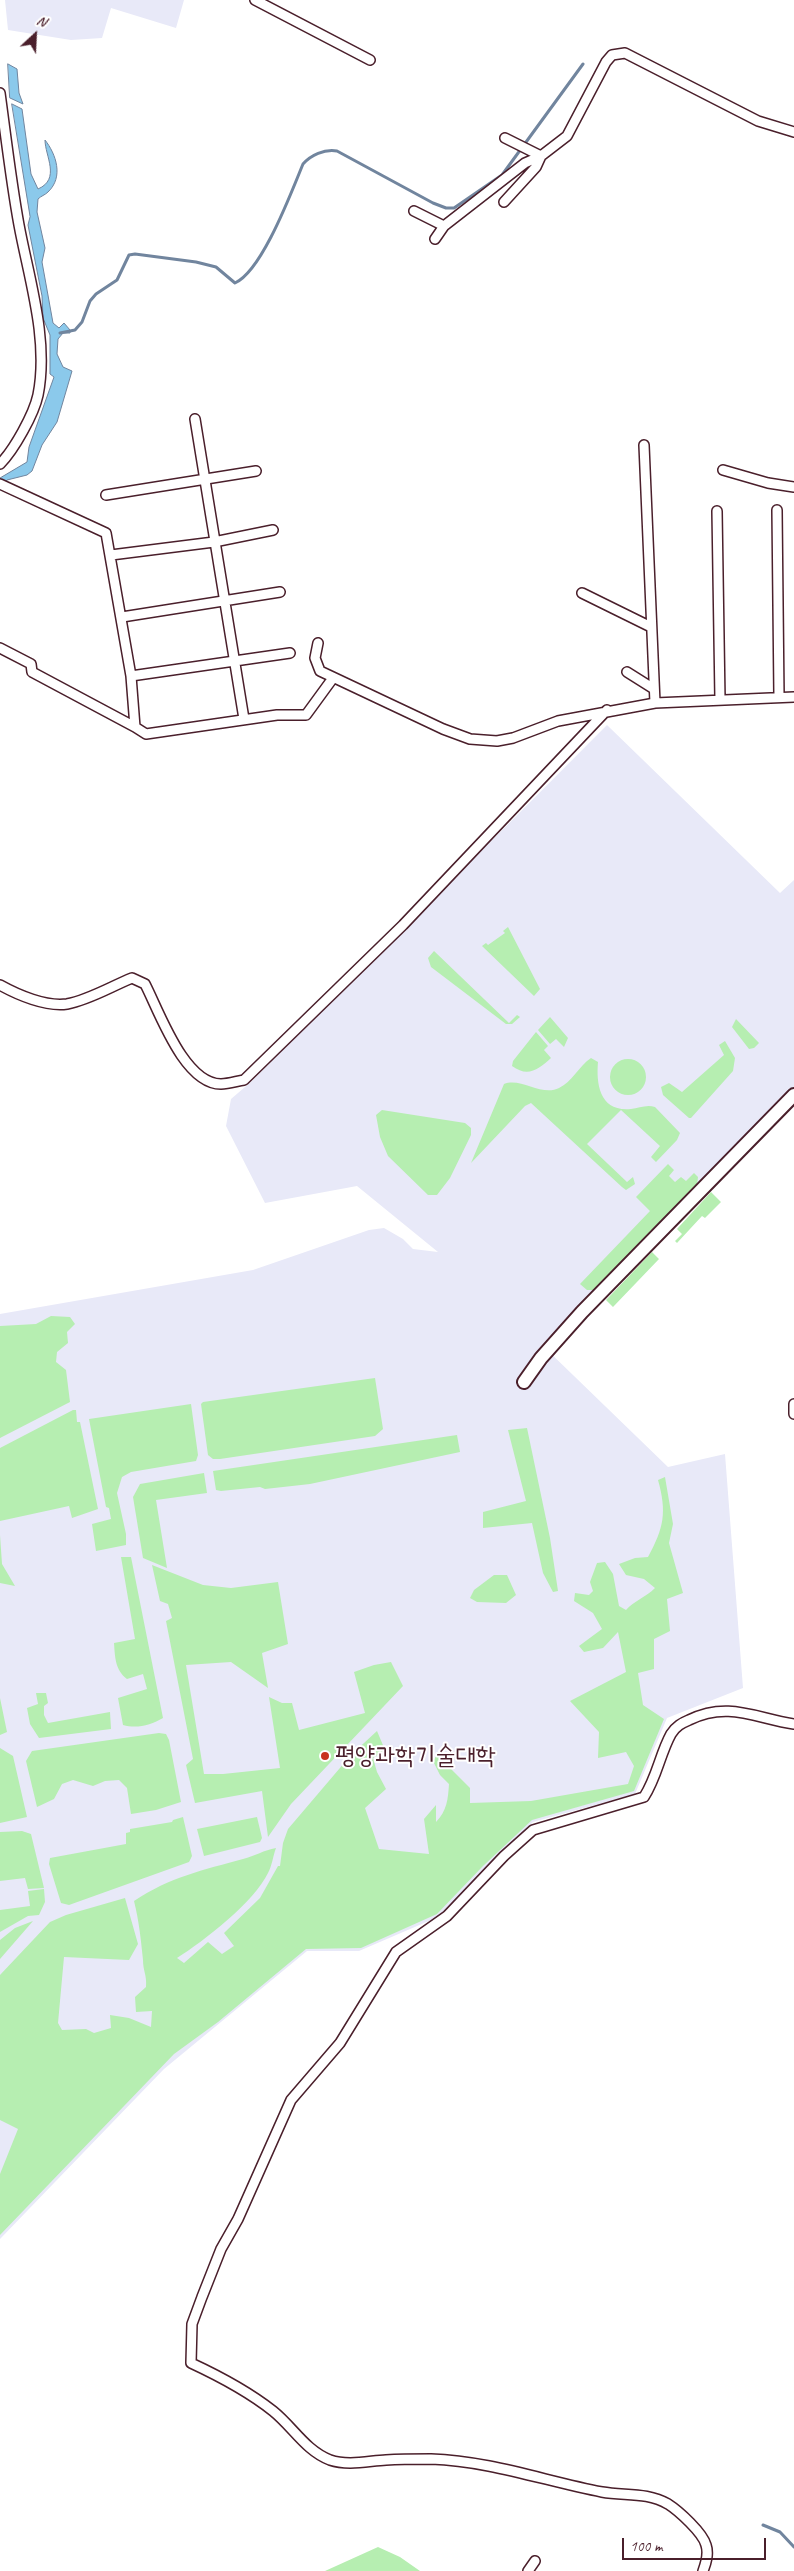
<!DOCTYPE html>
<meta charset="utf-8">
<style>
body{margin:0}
#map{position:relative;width:794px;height:2571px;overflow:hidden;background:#fff;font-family:Caveat,sans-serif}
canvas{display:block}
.north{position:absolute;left:10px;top:10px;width:50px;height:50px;-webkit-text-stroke:4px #fff;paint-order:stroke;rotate:25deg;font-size:14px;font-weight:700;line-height:20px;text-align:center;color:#4a1f2b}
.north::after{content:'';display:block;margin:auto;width:18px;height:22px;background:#4a1f2b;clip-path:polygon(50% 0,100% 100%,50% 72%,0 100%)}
.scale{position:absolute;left:622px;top:2538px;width:144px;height:22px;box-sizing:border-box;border:2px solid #4a1f2b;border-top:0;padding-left:6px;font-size:15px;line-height:18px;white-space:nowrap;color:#4a1f2b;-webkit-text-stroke:4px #fff;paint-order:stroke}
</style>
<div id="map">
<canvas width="794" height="2571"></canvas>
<div class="north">N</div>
<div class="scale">100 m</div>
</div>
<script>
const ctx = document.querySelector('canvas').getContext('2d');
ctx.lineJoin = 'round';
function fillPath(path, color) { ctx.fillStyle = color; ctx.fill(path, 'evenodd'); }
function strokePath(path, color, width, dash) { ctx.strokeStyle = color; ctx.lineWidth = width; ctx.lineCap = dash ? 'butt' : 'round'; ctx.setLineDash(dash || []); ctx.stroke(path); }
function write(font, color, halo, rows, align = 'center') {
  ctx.font = font + ' Caveat,"Poor Story",sans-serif'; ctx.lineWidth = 4; ctx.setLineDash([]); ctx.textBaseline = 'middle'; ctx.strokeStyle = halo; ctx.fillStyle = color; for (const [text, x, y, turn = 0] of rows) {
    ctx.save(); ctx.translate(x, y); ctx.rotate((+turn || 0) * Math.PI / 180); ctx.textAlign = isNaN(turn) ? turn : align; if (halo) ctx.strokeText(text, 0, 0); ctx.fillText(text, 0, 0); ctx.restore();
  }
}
fillPath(new Path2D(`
 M 5,0 L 184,0 L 176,28 L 111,8 L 102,38 L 71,40 L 8,30 Z
 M 607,725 L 780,893 L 794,880 L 794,1087 L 542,1345 L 668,1467 L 725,1454 L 743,1688 L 667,1718 L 635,1794 L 533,1822 L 438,1917 L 359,1951 L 307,1951 L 164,2069 L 0,2239 L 0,1314 L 253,1270 L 369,1230 L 384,1228 L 403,1239 L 413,1249 L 438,1252 L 357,1186 L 265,1203 L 226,1126 L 231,1099 L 252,1081 Z`), '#e8e9f8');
fillPath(new Path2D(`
 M 508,927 L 540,989 L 534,996 L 482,946 L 486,943 L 488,945 L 505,933 L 503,931 Z
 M 434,951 L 509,1023 L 517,1015 L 520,1017 L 512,1024 L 506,1024 L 431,967 L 428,958 Z
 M 550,1017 L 568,1038 L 564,1047 L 556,1039 L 550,1044 L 538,1030 Z
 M 736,1019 L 759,1043 L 754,1048 L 749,1049 L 732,1027 Z
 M 536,1032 L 548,1046 L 544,1050 L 551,1058 C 539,1069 528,1078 512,1066 L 513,1061 Z
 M 725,1041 L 735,1058 L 733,1071 L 691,1118 L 689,1118 L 663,1095 L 661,1087 L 669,1083 L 682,1092 L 724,1055 L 719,1045 Z
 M 591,1058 L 598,1062 C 596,1085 600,1112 631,1109 C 639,1108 647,1104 655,1107 L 680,1133 L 677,1140 L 656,1162 L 651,1157 L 660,1146 L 621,1110 L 587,1144 L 627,1182 L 633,1177 L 635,1184 L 626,1190 L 622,1187 L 531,1103 L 525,1106 L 471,1163 L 504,1084 C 521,1077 542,1097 559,1088 C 572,1082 579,1066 591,1058 Z
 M610 1077a18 18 0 1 1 36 0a18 18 0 1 1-36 0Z
 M 382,1110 L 465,1123 L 471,1128 L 471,1135 L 450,1178 L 437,1195 L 428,1195 L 388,1156 L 380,1137 L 376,1115 Z
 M 668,1164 L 674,1170 L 669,1176 L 675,1182 L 681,1177 L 686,1181 L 694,1173 L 698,1177 L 697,1185 L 597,1290 L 587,1290 L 580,1284 L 650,1211 L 636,1197 Z
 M 711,1192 L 721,1202 L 705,1218 L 702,1216 L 677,1243 L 675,1241 L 682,1234 L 677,1229 Z
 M 652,1252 L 659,1259 L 613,1307 L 606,1300 Z
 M 51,1316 L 70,1317 L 75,1324 L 67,1332 L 68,1343 L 57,1352 L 56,1362 L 66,1370 L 70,1402 L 0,1438 L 0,1326 L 36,1324 Z
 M 375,1378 L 383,1429 L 375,1436 L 220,1459 L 213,1459 L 208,1455 L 201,1404 L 203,1402 Z
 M 191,1404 L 198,1455 L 196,1461 L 131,1472 L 122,1477 L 117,1493 L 126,1534 L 126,1545 L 96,1551 L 92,1524 L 111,1519 L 109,1508 L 106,1507 L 89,1419 Z
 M 73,1410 L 76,1410 L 77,1422 L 80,1422 L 98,1509 L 72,1518 L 69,1506 L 0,1521 L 0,1448 Z
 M 527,1428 L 550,1538 L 558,1591 L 553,1592 L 543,1573 L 532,1523 L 483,1528 L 483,1512 L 526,1501 L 508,1430 Z
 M 457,1435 L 460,1452 L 310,1484 L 265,1489 L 260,1487 L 221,1491 L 216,1490 L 213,1471 Z
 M 204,1473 L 207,1493 L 156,1500 L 167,1568 L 143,1558 L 133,1497 L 140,1484 Z
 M 665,1477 L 673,1524 L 669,1543 L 683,1593 L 667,1599 L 670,1631 L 654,1639 L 654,1669 L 638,1673 L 643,1705 L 664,1719 L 634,1791 L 532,1820 L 483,1866 L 437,1914 L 361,1948 L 306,1949 L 218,2022 L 174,2054 L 0,2235 L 0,2174 L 18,2129 L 0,2120 L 0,1975 L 50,1922 L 66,1915 L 125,1898 L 138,1944 L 129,1960 L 64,1957 L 58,2023 L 62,2030 L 86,2029 L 94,2033 L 111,2028 L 110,2015 L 129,2018 L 151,2027 L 152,2011 L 136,2012 L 135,1997 L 146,1987 C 147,1975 143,1971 143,1960 C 141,1940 139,1921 134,1901 C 170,1877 203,1870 243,1859 C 255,1856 264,1850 276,1848 C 273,1856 272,1866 268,1873 C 254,1902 204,1941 177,1958 L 184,1963 L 208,1942 L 222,1954 L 234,1946 L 224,1933 L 260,1898 L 278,1866 L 280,1866 L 283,1843 L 288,1829 L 351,1755 L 377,1731 L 385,1750 L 373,1758 L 377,1772 L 386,1789 L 365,1808 L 379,1849 L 429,1854 L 424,1819 L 436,1805 L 436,1822 C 447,1811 448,1799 449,1784 L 440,1775 L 433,1761 L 440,1750 L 450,1756 L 453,1765 L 450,1768 L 470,1788 L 470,1803 L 531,1801 L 628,1784 L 634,1766 L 626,1752 L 598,1758 L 599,1732 L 570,1701 L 626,1672 L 618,1632 L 603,1648 L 584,1652 L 579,1646 L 602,1629 L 593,1613 L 574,1601 L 575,1593 L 589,1595 L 593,1591 L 590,1582 L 597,1563 L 605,1562 L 613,1574 L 619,1606 L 626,1610 C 634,1601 646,1597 655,1588 L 644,1579 L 626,1575 L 619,1564 L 635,1558 L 648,1557 C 664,1528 667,1512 658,1480 Z
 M 0,1535 L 2,1564 L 15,1586 L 0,1583 Z
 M 121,1557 L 131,1557 L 163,1718 C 151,1725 137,1729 123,1725 L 118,1698 L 147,1689 L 143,1674 L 127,1679 C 115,1670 115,1657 114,1643 L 135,1639 Z
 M 152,1565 L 203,1585 L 231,1588 L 278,1582 L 288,1644 L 262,1653 L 268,1688 L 231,1662 L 186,1665 L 204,1774 L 223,1774 L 280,1768 L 269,1697 L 282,1703 L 292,1703 L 299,1730 L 365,1713 L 354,1672 L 374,1665 L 391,1662 L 403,1686 L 291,1804 L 268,1837 L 262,1791 L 195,1803 L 186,1765 L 193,1759 L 166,1621 L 172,1618 L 168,1604 L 160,1601 Z
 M 494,1575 L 507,1575 L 516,1595 L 506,1603 L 477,1602 L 470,1598 L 474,1590 Z
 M 36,1693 L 46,1693 L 48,1703 L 44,1706 L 44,1715 L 48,1723 L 110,1712 L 111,1729 L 39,1738 L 30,1724 L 27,1708 L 38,1704 Z
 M 0,1698 L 7,1732 L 0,1735 Z
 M 159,1733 L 166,1734 L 169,1740 L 181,1802 L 156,1810 L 131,1814 L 127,1788 L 119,1780 L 105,1781 L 93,1786 L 73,1780 L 62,1784 L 54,1799 L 37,1807 L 26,1761 L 32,1751 Z
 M 0,1748 L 13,1756 L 27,1817 L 0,1823 Z
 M 183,1817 L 192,1856 L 189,1862 L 69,1905 L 61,1903 L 49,1864 L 50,1858 L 126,1844 L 126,1833 L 130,1832 L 130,1829 L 172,1822 L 173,1820 Z
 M 257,1817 L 262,1838 L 260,1842 L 204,1856 L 197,1829 Z
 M 22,1831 L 31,1834 L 44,1888 L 28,1889 L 25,1878 L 0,1881 L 0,1832 Z
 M 44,1889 L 45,1902 L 39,1915 L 28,1916 L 0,1932 L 0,1910 L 30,1906 L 28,1891 Z
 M 33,1921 L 0,1959 L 0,1940 L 15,1928 Z
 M 378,2547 L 400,2557 L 420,2571 L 325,2571 Z`), '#b6eeb1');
const water = new Path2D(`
 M 8,64 L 17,69 L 19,93 L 23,104 L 10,98 Z
 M 12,104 L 22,109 L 31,174 L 38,189 C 61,179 45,156 45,140 C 56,154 64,177 48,192 C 45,195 41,196 38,199 L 37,212 L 45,248 L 42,262 L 53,323 L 59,328 L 64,323 L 70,330 L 70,333 L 63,333 L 58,339 L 57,354 L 63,367 L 72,371 L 57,422 L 42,445 L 32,471 L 27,475 L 7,480 L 0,489 L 0,478 L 27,462 L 29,447 L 54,377 L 50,374 L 50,335 L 43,318 L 42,296 L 28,225 L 30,217 Z`);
fillPath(water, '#8bc9eb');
strokePath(water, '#71859e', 1);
strokePath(new Path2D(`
 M 60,333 L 75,330 L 82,322 L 90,301 L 96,294 L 117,280 L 129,255 L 135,254 L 196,262 L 216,267 L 235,283 C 262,271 291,193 303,164 C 311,155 324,149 337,151 L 433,203 L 446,208 L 454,208 L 502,175 L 583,64
 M 763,2525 L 780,2532 L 794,2547`), '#71859e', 3);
const street = new Path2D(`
 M 255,0 L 370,60
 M 0,93 C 6,137 11,181 19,225 C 29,279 49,340 38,395 C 34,414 14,450 0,464
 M 504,202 L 536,167 L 541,156 L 505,138
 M 414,211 L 444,226 L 525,163 L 541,156 L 567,136 L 606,62 L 612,55 L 625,53 L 758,121 L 794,132
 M 435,239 L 444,226
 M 195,419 L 244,719
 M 644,445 L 655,703
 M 723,470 L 768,483 L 794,487
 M 0,484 L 106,533 L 131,676 L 135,727 L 146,734 L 277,715 L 306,715 L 333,678
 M 106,495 L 256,471
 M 777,510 L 779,697
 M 717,511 L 720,700
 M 111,555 L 214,542 L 273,530
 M 582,593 L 651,627
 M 122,617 L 280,592
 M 318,643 L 315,658 L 320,671 L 443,729 L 470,739 L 497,741 L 513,738 L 558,721 L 655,703 L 794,697
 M 0,648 L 31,664 L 32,672 L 135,727
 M 627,672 L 654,689
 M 131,676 L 290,653
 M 0,985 C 18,995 46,1007 67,1004 C 89,1000 112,986 132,978 L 145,984 C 159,1011 184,1084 221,1084 C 229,1084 237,1081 244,1080 L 403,925 L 607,710
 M 794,1404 L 794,1414
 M 528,2571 L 535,2561
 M 703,2571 C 706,2563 709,2554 706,2545 C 703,2533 679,2511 668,2504 C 647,2492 625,2496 602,2492 C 545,2481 490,2461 431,2459 C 416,2459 401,2459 386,2460 C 368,2461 348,2466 330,2460 C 305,2450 293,2427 273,2411 C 249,2392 219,2376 191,2363 L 192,2324 L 202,2297 L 221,2249 L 238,2219 L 291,2100 L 340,2043 L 396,1952 L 447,1916 L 504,1856 L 533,1830 L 644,1797 C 657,1777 660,1754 671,1734 C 676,1726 682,1723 689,1720 C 728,1701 755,1718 794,1724`);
const secondary = new Path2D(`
 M 524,1382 L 541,1358 L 582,1312 L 794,1095`);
strokePath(street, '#4a1f2b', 12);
strokePath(secondary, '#4a1f2b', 16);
strokePath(street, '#fff', 9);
strokePath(secondary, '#fff', 12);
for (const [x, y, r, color] of [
 [325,1756,5,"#c8321e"]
]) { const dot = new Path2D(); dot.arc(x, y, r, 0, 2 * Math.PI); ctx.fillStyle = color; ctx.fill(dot); strokePath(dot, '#fff', 2); }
write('25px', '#4a1f2b', '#fff', [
 ["평양과학기술대학",335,1756]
], 'left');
</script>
